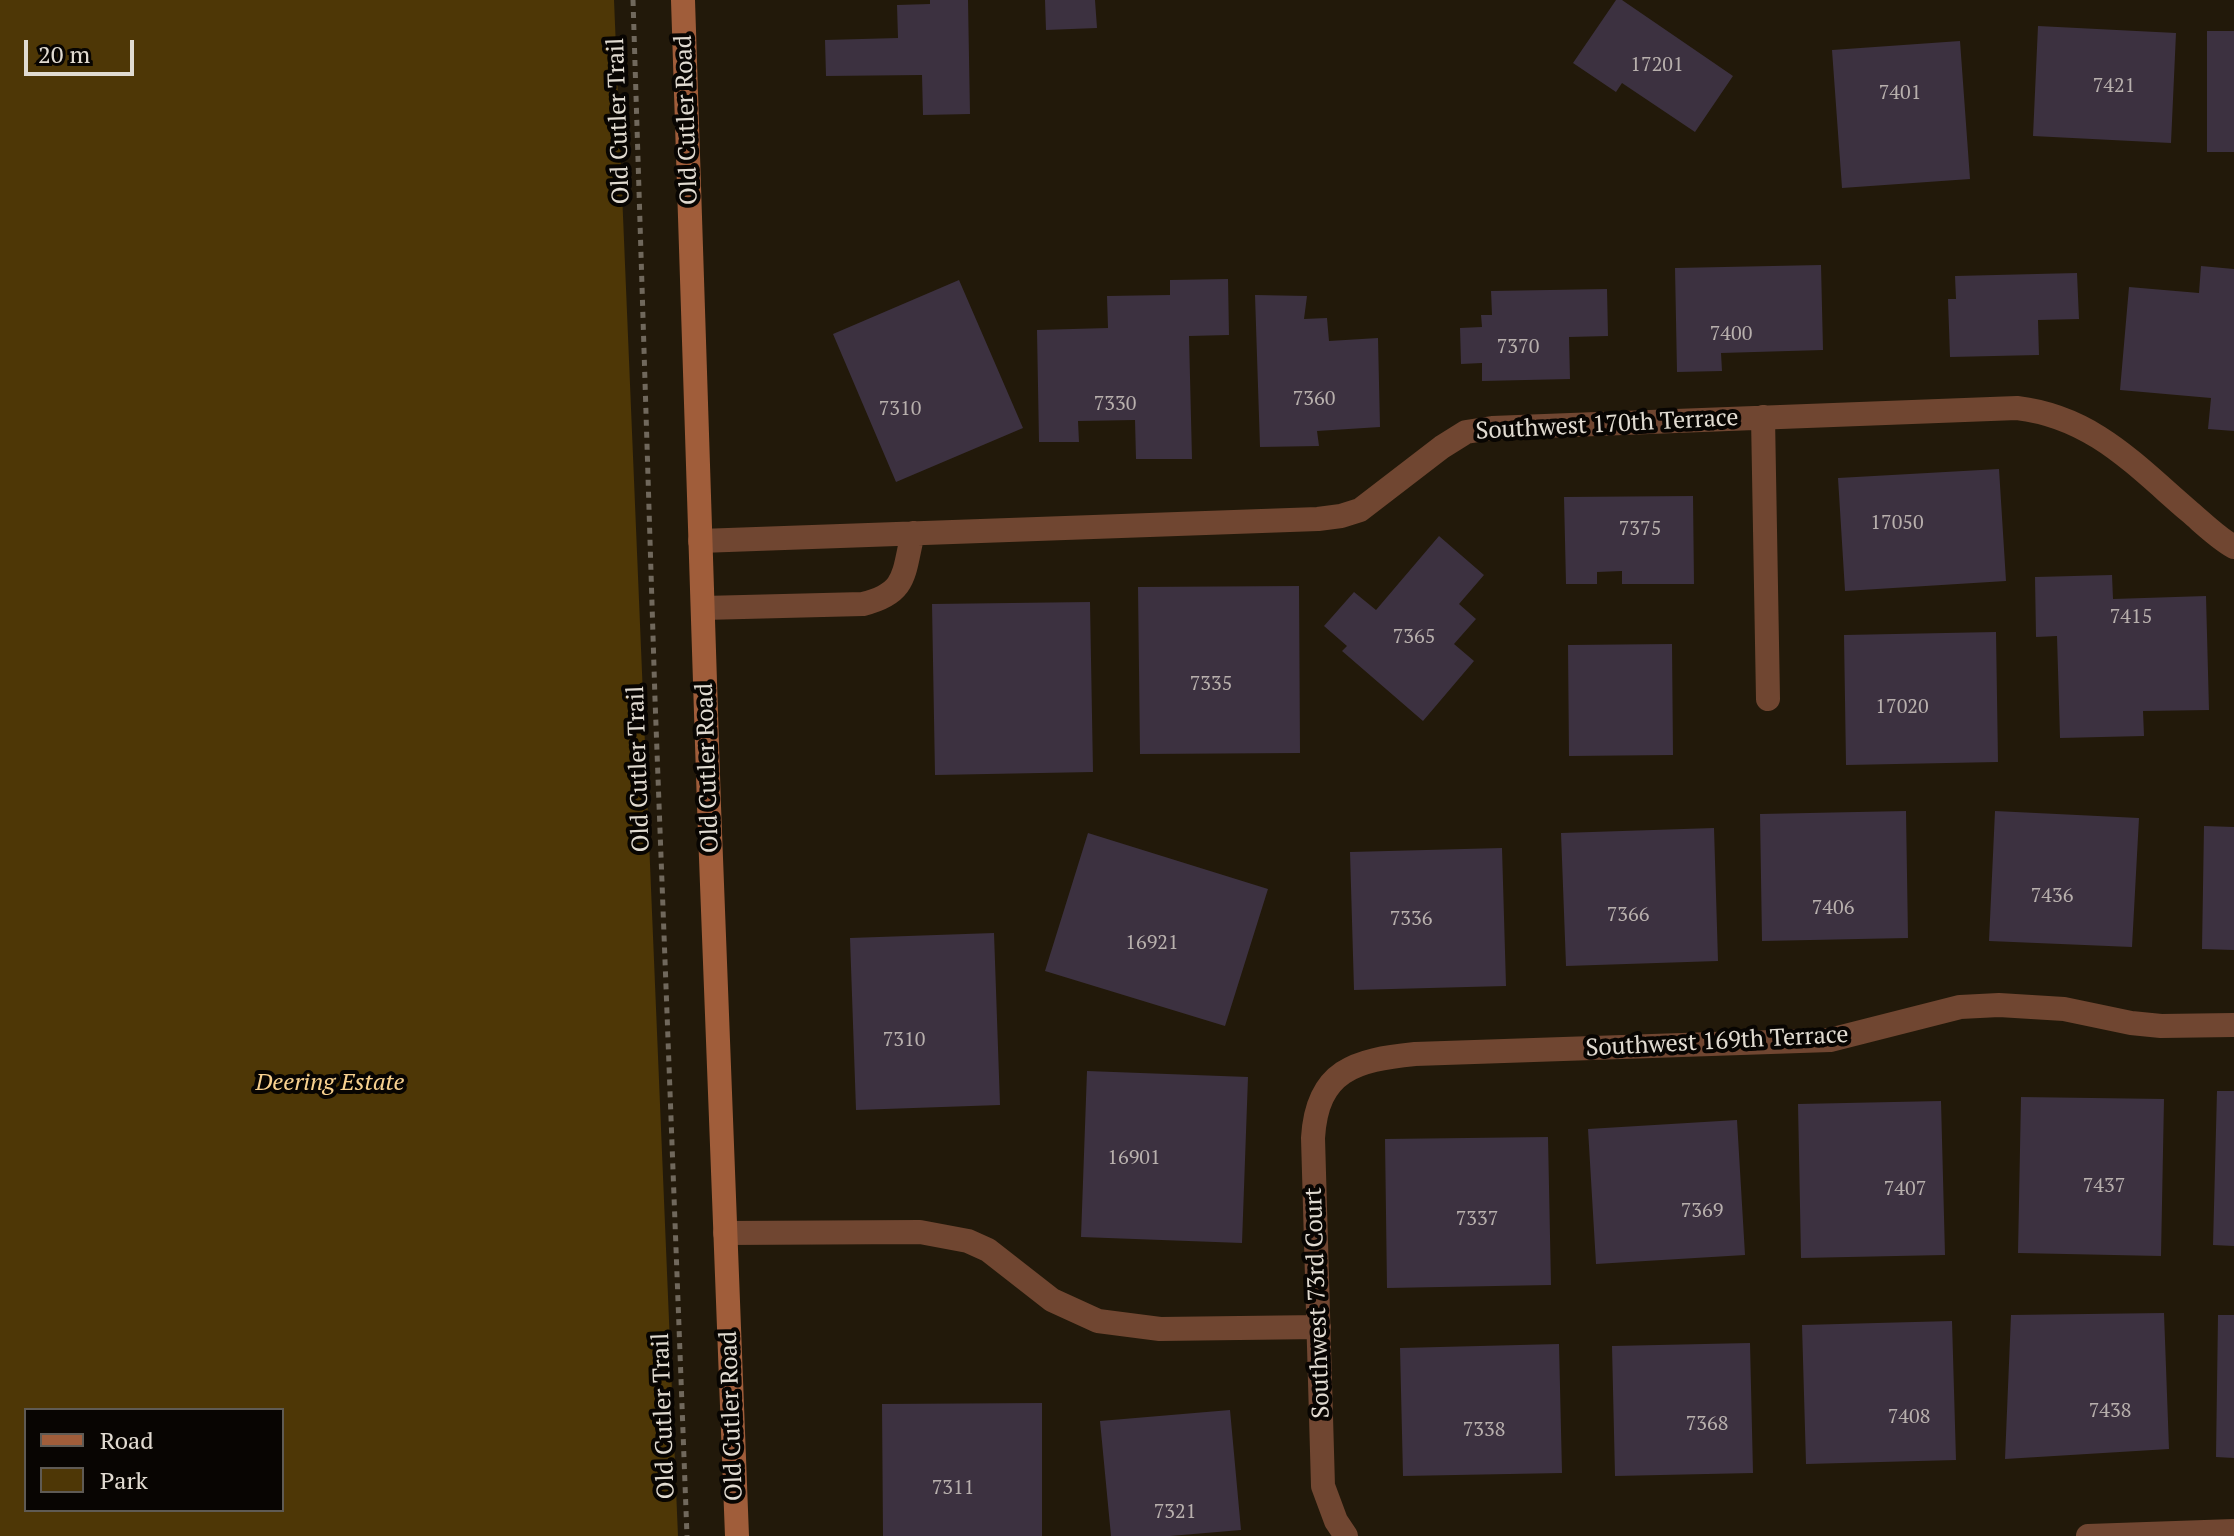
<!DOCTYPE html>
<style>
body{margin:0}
#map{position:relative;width:2234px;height:1536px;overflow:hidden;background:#22190a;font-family:"PT Serif",serif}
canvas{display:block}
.legend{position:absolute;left:24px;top:1408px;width:260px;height:104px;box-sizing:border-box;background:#080502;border:2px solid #5f5b55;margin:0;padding:10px 14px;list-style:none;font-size:24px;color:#e1dbd1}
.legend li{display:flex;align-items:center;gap:16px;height:40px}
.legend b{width:40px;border:2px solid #5f5b55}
.scale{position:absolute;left:24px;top:40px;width:110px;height:36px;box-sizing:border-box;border:4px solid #e1dbd1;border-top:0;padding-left:10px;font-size:24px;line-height:28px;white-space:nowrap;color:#e1dbd1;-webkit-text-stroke:6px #080502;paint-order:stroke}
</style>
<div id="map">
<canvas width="2234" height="1536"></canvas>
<ul class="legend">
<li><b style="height:10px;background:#a05d3a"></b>Road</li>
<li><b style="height:22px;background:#4e3706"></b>Park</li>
</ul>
<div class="scale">20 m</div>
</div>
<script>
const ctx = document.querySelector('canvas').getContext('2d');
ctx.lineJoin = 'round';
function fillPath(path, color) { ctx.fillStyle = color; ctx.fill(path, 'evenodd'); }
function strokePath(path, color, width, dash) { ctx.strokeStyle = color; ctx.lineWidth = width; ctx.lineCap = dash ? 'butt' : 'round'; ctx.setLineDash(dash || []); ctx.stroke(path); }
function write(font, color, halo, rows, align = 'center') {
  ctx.font = font + ' "PT Serif",serif'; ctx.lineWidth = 8; ctx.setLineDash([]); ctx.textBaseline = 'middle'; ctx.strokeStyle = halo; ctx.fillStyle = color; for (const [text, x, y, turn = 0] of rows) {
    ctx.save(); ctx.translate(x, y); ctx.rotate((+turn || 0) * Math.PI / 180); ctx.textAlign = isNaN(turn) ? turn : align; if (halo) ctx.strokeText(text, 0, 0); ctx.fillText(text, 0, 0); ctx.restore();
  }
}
fillPath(new Path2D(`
 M 0,0 L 614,0 L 678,1536 L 0,1536 ZM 282,1410 L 282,1510 L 26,1510 L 26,1410 Z`), '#4e3706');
fillPath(new Path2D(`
 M 930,0 L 968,0 L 970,114 L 923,115 L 922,75 L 826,76 L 825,40 L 898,38 L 897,5 L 930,4 Z
 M 1045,0 L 1095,0 L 1097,28 L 1046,30 Z
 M 1616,0 L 1622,0 L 1733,76 L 1695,132 L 1622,83 L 1616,92 L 1573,63 Z
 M 2038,26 L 2176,33 L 2171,143 L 2033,136 Z
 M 2207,31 L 2234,31 L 2234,152 L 2207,152 Z
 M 1960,41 L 1970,179 L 1842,188 L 1832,50 Z
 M 1821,265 L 1823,350 L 1721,353 L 1722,371 L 1677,372 L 1675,268 Z
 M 2201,266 L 2234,269 L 2234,431 L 2208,429 L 2211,398 L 2120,390 L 2129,287 L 2199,293 Z
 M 2077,273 L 2079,319 L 2038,320 L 2039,355 L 1950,357 L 1948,299 L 1956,299 L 1955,276 Z
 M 1228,279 L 1229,335 L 1189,336 L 1192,459 L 1136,459 L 1135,420 L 1078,421 L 1079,442 L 1039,442 L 1037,330 L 1108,328 L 1107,296 L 1170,295 L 1170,280 Z
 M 959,280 L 1023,428 L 896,482 L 833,334 Z
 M 1607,289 L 1608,336 L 1569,337 L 1570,379 L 1482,381 L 1482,363 L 1461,364 L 1460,328 L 1482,327 L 1481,315 L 1492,315 L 1491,291 Z
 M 1255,295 L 1307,296 L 1304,319 L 1327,318 L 1329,341 L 1378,338 L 1380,427 L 1317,431 L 1319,446 L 1260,447 Z
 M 1999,469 L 2006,581 L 1845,591 L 1838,478 Z
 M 1693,496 L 1694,584 L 1622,584 L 1622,571 L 1597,572 L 1597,584 L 1566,584 L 1564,497 Z
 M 1439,536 L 1484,575 L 1459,604 L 1476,619 L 1454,644 L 1474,661 L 1423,721 L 1342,651 L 1347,646 L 1324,626 L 1354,592 L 1376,610 Z
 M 2112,575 L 2113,599 L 2206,596 L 2209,710 L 2143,711 L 2144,736 L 2060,738 L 2057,636 L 2036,637 L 2035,577 Z
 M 1299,586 L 1300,753 L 1140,754 L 1138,587 Z
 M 1090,602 L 1093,772 L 935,775 L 932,604 Z
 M 1996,632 L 1998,762 L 1846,765 L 1844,635 Z
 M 1672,644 L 1673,755 L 1569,756 L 1568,645 Z
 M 1906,811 L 1908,938 L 1762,941 L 1760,814 Z
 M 1995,811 L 2139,818 L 2132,947 L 1989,941 Z
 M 2204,826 L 2234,827 L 2234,950 L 2202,949 Z
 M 1714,828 L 1718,961 L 1566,966 L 1561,833 Z
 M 1088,833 L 1268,889 L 1225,1026 L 1045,971 Z
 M 1502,848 L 1506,986 L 1354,990 L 1350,852 Z
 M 994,933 L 1000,1105 L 856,1110 L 850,938 Z
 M 1087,1071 L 1248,1077 L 1242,1243 L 1081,1237 Z
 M 2217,1091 L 2234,1091 L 2234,1246 L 2213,1245 Z
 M 2021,1097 L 2164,1099 L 2161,1256 L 2018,1253 Z
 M 1941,1101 L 1945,1255 L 1801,1258 L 1798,1104 Z
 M 1737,1120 L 1745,1255 L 1596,1264 L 1588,1129 Z
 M 1548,1137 L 1551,1285 L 1387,1288 L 1385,1139 Z
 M 2164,1313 L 2169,1449 L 2005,1459 L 2011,1315 Z
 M 2218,1315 L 2234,1315 L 2234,1458 L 2216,1457 Z
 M 1952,1321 L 1956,1460 L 1806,1464 L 1802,1325 Z
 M 1750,1343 L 1753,1473 L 1615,1476 L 1612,1346 Z
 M 1559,1344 L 1562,1473 L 1403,1476 L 1400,1348 Z
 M 1042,1403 L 1042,1536 L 883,1536 L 882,1404 Z
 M 1230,1410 L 1241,1530 L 1170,1536 L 1111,1536 L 1100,1421 Z`), '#3c3140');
strokePath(new Path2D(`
 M 633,0 L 655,699 L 687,1536`), '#70685c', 5, [6, 6]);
strokePath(new Path2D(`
 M 1763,417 L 1768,699
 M 700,541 L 1318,519 L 1341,516 L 1360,510 L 1442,447 L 1466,432 L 1492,428 L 2017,408 C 2093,417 2135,465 2190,512 C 2204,524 2218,538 2234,547
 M 703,608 L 863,604 C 908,593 903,573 913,533
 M 725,1233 L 920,1232 L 968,1241 L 988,1250 L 1052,1300 L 1098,1321 L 1160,1329 L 1319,1327
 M 1346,1536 L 1336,1521 L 1323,1486 L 1313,1138 C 1317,1070 1355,1060 1415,1054 L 1830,1040 L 1960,1007 L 1999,1005 L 2064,1009 L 2131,1023 L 2161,1026 L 2234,1025
 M 2088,1536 L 2234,1531`), '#704631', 24);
strokePath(new Path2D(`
 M 683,0 L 709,806 L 737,1536`), '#a05d3a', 24);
write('20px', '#b8b0ad', null, [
 ["17201",1657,65],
 ["7421",2114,86],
 ["7401",1900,93],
 ["7400",1731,334],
 ["7370",1518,347],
 ["7360",1314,399],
 ["7330",1115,404],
 ["7310",900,409],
 ["17050",1897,523],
 ["7375",1640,529],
 ["7415",2131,617],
 ["7365",1414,637],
 ["7335",1211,684],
 ["17020",1902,707],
 ["7436",2052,896],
 ["7406",1833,908],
 ["7366",1628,915],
 ["7336",1411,919],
 ["16921",1152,943],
 ["7310",904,1040],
 ["16901",1134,1158],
 ["7437",2104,1186],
 ["7407",1905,1189],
 ["7369",1702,1211],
 ["7337",1477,1219],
 ["7438",2110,1411],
 ["7408",1909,1417],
 ["7368",1707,1424],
 ["7338",1484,1430],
 ["7311",953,1488],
 ["7321",1175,1512]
]);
write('24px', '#e1dbd1', '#080502', [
 ["Old Cutler Road",687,120,-92],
 ["Old Cutler Trail",619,121,-92],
 ["Southwest 170th Terrace",1607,425,-3],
 ["Old Cutler Road",708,768,-92],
 ["Old Cutler Trail",639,769,-92],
 ["Southwest 169th Terrace",1717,1042,-3],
 ["Southwest 73rd Court",1318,1303,-92],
 ["Old Cutler Trail",664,1416,-92],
 ["Old Cutler Road",732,1416,-92]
]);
write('italic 24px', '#f8d18f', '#080502', [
 ["Deering Estate",330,1083]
]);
</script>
